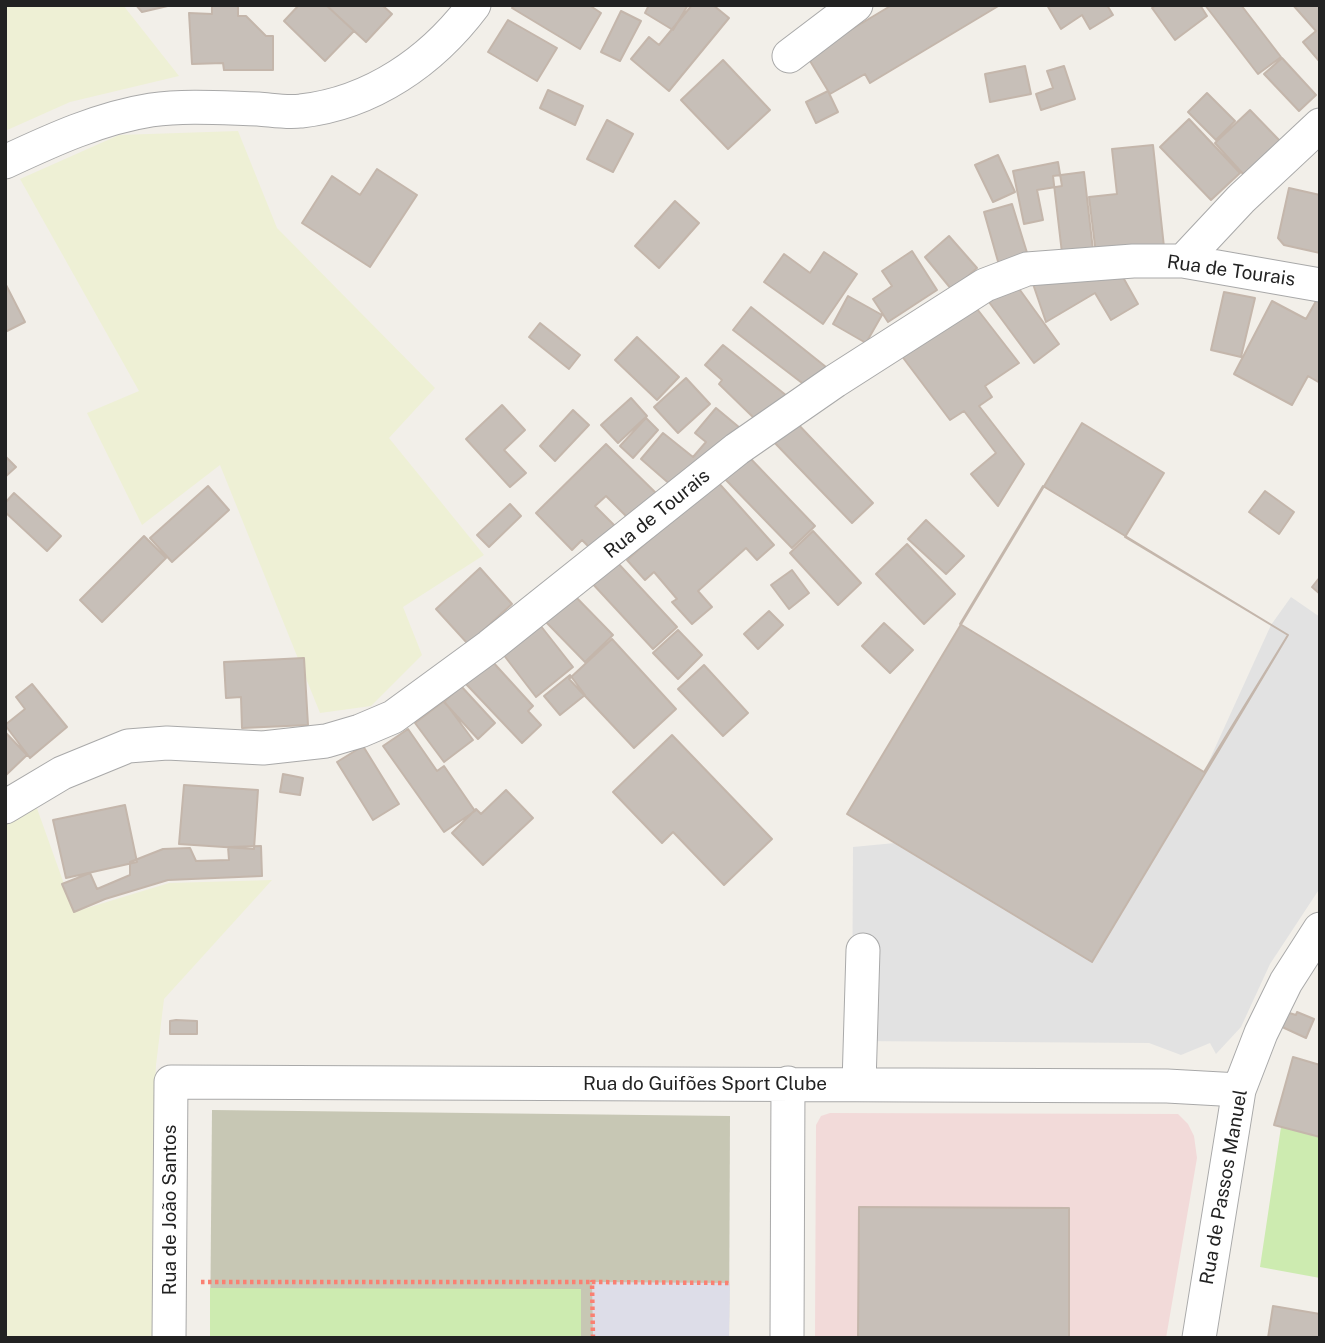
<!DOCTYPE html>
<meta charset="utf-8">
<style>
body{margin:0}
#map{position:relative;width:1325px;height:1343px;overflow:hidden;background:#f2efe9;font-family:"Public Sans",sans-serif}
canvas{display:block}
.frame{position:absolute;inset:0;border:7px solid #222;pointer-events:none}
</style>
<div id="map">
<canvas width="1325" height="1343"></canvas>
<div class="frame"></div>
</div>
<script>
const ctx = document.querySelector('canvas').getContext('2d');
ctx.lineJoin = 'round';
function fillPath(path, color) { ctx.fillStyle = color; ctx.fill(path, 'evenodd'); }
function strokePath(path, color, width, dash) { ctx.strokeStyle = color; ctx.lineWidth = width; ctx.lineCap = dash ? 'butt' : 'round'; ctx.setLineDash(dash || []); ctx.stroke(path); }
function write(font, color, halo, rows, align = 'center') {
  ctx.font = font + ' "Public Sans",sans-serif'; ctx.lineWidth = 5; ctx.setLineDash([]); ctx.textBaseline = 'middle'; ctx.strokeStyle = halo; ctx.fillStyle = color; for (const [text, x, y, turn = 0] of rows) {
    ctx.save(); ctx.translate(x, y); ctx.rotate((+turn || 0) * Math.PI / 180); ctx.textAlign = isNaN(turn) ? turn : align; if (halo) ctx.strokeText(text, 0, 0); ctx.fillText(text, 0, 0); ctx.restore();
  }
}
fillPath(new Path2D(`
 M 830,1113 L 1178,1114 L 1188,1124 L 1194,1136 L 1197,1158 L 1166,1338 L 815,1338 L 816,1125 L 821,1116 Z`), '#f2dad9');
fillPath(new Path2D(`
 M 212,1110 L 730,1116 L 729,1338 L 210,1338 Z`), '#c7c7b4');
fillPath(new Path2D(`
 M 5,5 L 123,5 L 179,76 L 70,102 L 5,131 Z
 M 238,131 L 277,228 L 435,388 L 389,438 L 484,555 L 403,607 L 422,655 L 371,706 L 320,713 L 220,465 L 142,525 L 87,413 L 139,391 L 20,179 L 119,135 Z
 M 34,800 L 74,912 L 169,883 L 272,880 L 164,999 L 156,1065 L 153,1134 L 152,1338 L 5,1338 L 5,820 Z`), '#eef0d5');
fillPath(new Path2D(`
 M 1281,1127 L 1320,1136 L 1320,1278 L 1260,1267 Z
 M 210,1288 L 581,1289 L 581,1338 L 210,1338 Z`), '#cdebb0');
fillPath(new Path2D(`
 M 1291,597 L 1320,617 L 1320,888 L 1270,964 L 1241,1027 L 1216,1054 L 1210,1043 L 1181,1055 L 1149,1043 L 852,1041 L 853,847 L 895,843 L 1092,962 L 1204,772 L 1271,625 Z`), '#e2e2e2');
fillPath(new Path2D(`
 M 592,1282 L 730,1283 L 729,1338 L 593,1338 Z`), '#dddde8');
const building = new Path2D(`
 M 136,5 L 172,5 L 142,12 Z
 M 212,5 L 238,5 L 238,16 L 246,16 L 266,36 L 273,36 L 273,70 L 224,70 L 223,63 L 192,64 L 189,13 L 212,14 Z
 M 299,5 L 326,5 L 354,31 L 325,61 L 284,21 Z
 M 326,5 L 382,5 L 392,14 L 366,42 Z
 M 514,5 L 589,5 L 601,13 L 580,49 L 512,8 Z
 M 649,5 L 688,5 L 673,30 L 645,13 Z
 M 692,5 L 713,5 L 729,18 L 669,91 L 631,59 L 649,37 L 659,45 Z
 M 892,5 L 1000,5 L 870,83 L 865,74 L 830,94 L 807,56 Z
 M 1047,5 L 1107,5 L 1113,15 L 1090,29 L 1082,15 L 1061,29 Z
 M 1156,5 L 1200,5 L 1207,16 L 1175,40 L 1152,8 Z
 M 1205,5 L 1241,5 L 1281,57 L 1258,74 Z
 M 1293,5 L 1320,5 L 1320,62 L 1303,42 L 1316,31 Z
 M 621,11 L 641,21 L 620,61 L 601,52 Z
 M 508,20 L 557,48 L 537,81 L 488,52 Z
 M 1282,58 L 1316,95 L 1299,111 L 1264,74 Z
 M 723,60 L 770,110 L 728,149 L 681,100 Z
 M 1025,66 L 1031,94 L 990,102 L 985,74 Z
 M 1064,66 L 1075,99 L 1041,110 L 1036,94 L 1053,88 L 1047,71 Z
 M 548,90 L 583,106 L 575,125 L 540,108 Z
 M 828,91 L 838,112 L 816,123 L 806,102 Z
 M 1207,93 L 1235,121 L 1216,140 L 1188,112 Z
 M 1250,110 L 1280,141 L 1244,175 L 1215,143 Z
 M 1189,119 L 1240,173 L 1211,200 L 1160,147 Z
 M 607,120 L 633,134 L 613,172 L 587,159 Z
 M 1153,145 L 1164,247 L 1096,254 L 1089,197 L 1117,194 L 1112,149 Z
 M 998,155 L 1015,192 L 993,202 L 975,165 Z
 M 1058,162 L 1062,186 L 1037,190 L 1043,220 L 1024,224 L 1013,171 Z
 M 377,169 L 417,195 L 370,267 L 302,223 L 332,176 L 360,195 Z
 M 1084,172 L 1093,250 L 1062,253 L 1053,176 Z
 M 1289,188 L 1320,195 L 1320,253 L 1284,245 L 1278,238 Z
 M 675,201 L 699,223 L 659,268 L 635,246 Z
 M 1012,204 L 1028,256 L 999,265 L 984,212 Z
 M 949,236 L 977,268 L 952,290 L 925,257 Z
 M 912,251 L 937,290 L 888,322 L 873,299 L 892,286 L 882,271 Z
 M 824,252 L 857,274 L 823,324 L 764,282 L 784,254 L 810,273 Z
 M 1115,263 L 1138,304 L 1111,320 L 1095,293 L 1046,322 L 1032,281 Z
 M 1012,279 L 1059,344 L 1034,363 L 986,298 Z
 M 5,283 L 25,322 L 5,332 Z
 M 1224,292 L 1255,298 L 1241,357 L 1211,350 Z
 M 1320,294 L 1320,383 L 1308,376 L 1292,405 L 1234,374 L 1272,301 L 1306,319 Z
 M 848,296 L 882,315 L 866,343 L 833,324 Z
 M 974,305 L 1019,363 L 985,386 L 992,397 L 979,406 L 1024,464 L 998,506 L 971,474 L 996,453 L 964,411 L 950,420 L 898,351 Z
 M 751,307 L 831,371 L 806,386 L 733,330 Z
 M 540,323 L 580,355 L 569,369 L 529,337 Z
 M 637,337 L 679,377 L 657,400 L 615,360 Z
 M 723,345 L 787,396 L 756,420 L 719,384 L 722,380 L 705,365 Z
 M 686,378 L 710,404 L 678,433 L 654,407 Z
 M 631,398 L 647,416 L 618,443 L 601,425 Z
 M 502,405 L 525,430 L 504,450 L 526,473 L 510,487 L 466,439 Z
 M 716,408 L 740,428 L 672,486 L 641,459 L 663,433 L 693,457 L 706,442 L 695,433 Z
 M 573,410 L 589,425 L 555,461 L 540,446 Z
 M 646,418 L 658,430 L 633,458 L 620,446 Z
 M 793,419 L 873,503 L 852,523 L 772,440 Z
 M 1082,423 L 1164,473 L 1125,537 L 1288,635 L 1092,962 L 847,814 Z
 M 606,444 L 661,498 L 634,524 L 606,496 L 595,506 L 623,534 L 600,558 L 582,540 L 572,550 L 536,513 Z
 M 5,456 L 16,467 L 5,477 Z
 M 749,457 L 815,526 L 792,548 L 725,479 Z
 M 716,480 L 774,545 L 757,560 L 746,548 L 698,591 L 712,607 L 692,624 L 672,602 L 677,599 L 654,572 L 645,580 L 627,560 Z
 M 208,486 L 229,510 L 172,562 L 150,538 Z
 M 1043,486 L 1288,635 L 1204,772 L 960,624 Z
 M 1265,491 L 1294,512 L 1279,534 L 1249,512 Z
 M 14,493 L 61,536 L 47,551 L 5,512 L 5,503 Z
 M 510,504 L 521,516 L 489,547 L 477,535 Z
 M 926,520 L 964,556 L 946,574 L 908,539 Z
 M 813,531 L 861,583 L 838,605 L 790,553 Z
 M 144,536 L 166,558 L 102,622 L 80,600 Z
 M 907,544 L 955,594 L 924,624 L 876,574 Z
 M 615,560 L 677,627 L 653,649 L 591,582 Z
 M 480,568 L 512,604 L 468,644 L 436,609 Z
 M 792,570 L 809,593 L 789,609 L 771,585 Z
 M 1320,577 L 1320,594 L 1312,587 Z
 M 573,594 L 613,635 L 585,662 L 545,621 Z
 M 769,611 L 783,625 L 758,649 L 744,634 Z
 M 884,623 L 913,650 L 890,673 L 862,646 Z
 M 540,625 L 573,667 L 536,697 L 503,654 Z
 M 678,630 L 702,655 L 678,679 L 653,653 Z
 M 612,639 L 676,709 L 634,748 L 569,679 Z
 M 304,658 L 308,725 L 242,728 L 241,697 L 226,698 L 224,662 Z
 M 491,660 L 533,706 L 528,711 L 541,725 L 522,743 L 466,684 Z
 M 704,665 L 748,713 L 723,736 L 678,689 Z
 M 570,675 L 585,695 L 560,715 L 544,696 Z
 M 32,684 L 67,727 L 30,758 L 5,725 L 25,709 L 16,697 Z
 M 461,686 L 495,723 L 478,739 L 444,702 Z
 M 444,701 L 473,740 L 444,762 L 415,723 Z
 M 408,729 L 437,771 L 444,766 L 475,811 L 444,832 L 383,746 Z
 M 5,732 L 27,755 L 5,776 Z
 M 672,735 L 772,839 L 724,885 L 673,832 L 662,843 L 613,792 Z
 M 363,746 L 399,804 L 373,820 L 337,762 Z
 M 283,774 L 303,778 L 300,795 L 280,792 Z
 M 184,785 L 258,790 L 254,849 L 179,844 Z
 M 506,790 L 533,818 L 483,865 L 452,833 L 476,809 L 481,814 Z
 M 125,805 L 137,862 L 66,878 L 53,820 Z
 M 261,846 L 262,876 L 168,880 L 105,899 L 74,912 L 62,884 L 90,873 L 97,889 L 130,875 L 130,862 L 163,849 L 190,848 L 196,861 L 229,860 L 228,847 Z
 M 1286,1012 L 1296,1015 L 1297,1012 L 1314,1019 L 1306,1038 L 1280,1026 Z
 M 176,1020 L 197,1021 L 197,1034 L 170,1034 L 170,1021 Z
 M 1293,1057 L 1320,1065 L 1320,1137 L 1274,1125 Z
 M 859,1207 L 1069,1208 L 1069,1338 L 858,1338 Z
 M 1273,1306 L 1320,1314 L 1320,1338 L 1268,1338 Z`);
fillPath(building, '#c7bfb8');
strokePath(building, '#c4b6ab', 2);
const minor = new Path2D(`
 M 789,56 L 856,5
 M 5,162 C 52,140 100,118 151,110 C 186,105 223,108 258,109 C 272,110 287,113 301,111 C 372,103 432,61 474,5
 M 1183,261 L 1241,199 L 1320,125
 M 5,807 L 62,773 L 128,746 L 167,743 L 263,748 L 326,741 L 360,731 L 393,717 L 490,646 L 737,449 L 835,381 L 985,285 L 1027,269 L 1133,261 L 1183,261 L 1320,285
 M 859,1084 L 863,950
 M 169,1338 L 171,1082 L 1167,1086 L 1239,1090
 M 787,1338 L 788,1083
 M 1199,1338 L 1239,1090 L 1261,1033 L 1286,982 L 1320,929`);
strokePath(minor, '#a9a9a9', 35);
strokePath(new Path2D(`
 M 201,1282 L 592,1282
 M 593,1338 L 592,1282 L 730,1283`), '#fa8072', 4.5, [3.5, 3.5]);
strokePath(minor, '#fff', 33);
write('19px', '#222', '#fff', [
 ["Rua de Tourais",1231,271,8],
 ["Rua de Tourais",657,514,-39],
 ["Rua do Guifões Sport Clube",705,1084],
 ["Rua de Passos Manuel",1224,1187,-80],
 ["Rua de João Santos",170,1210,-90]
]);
</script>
